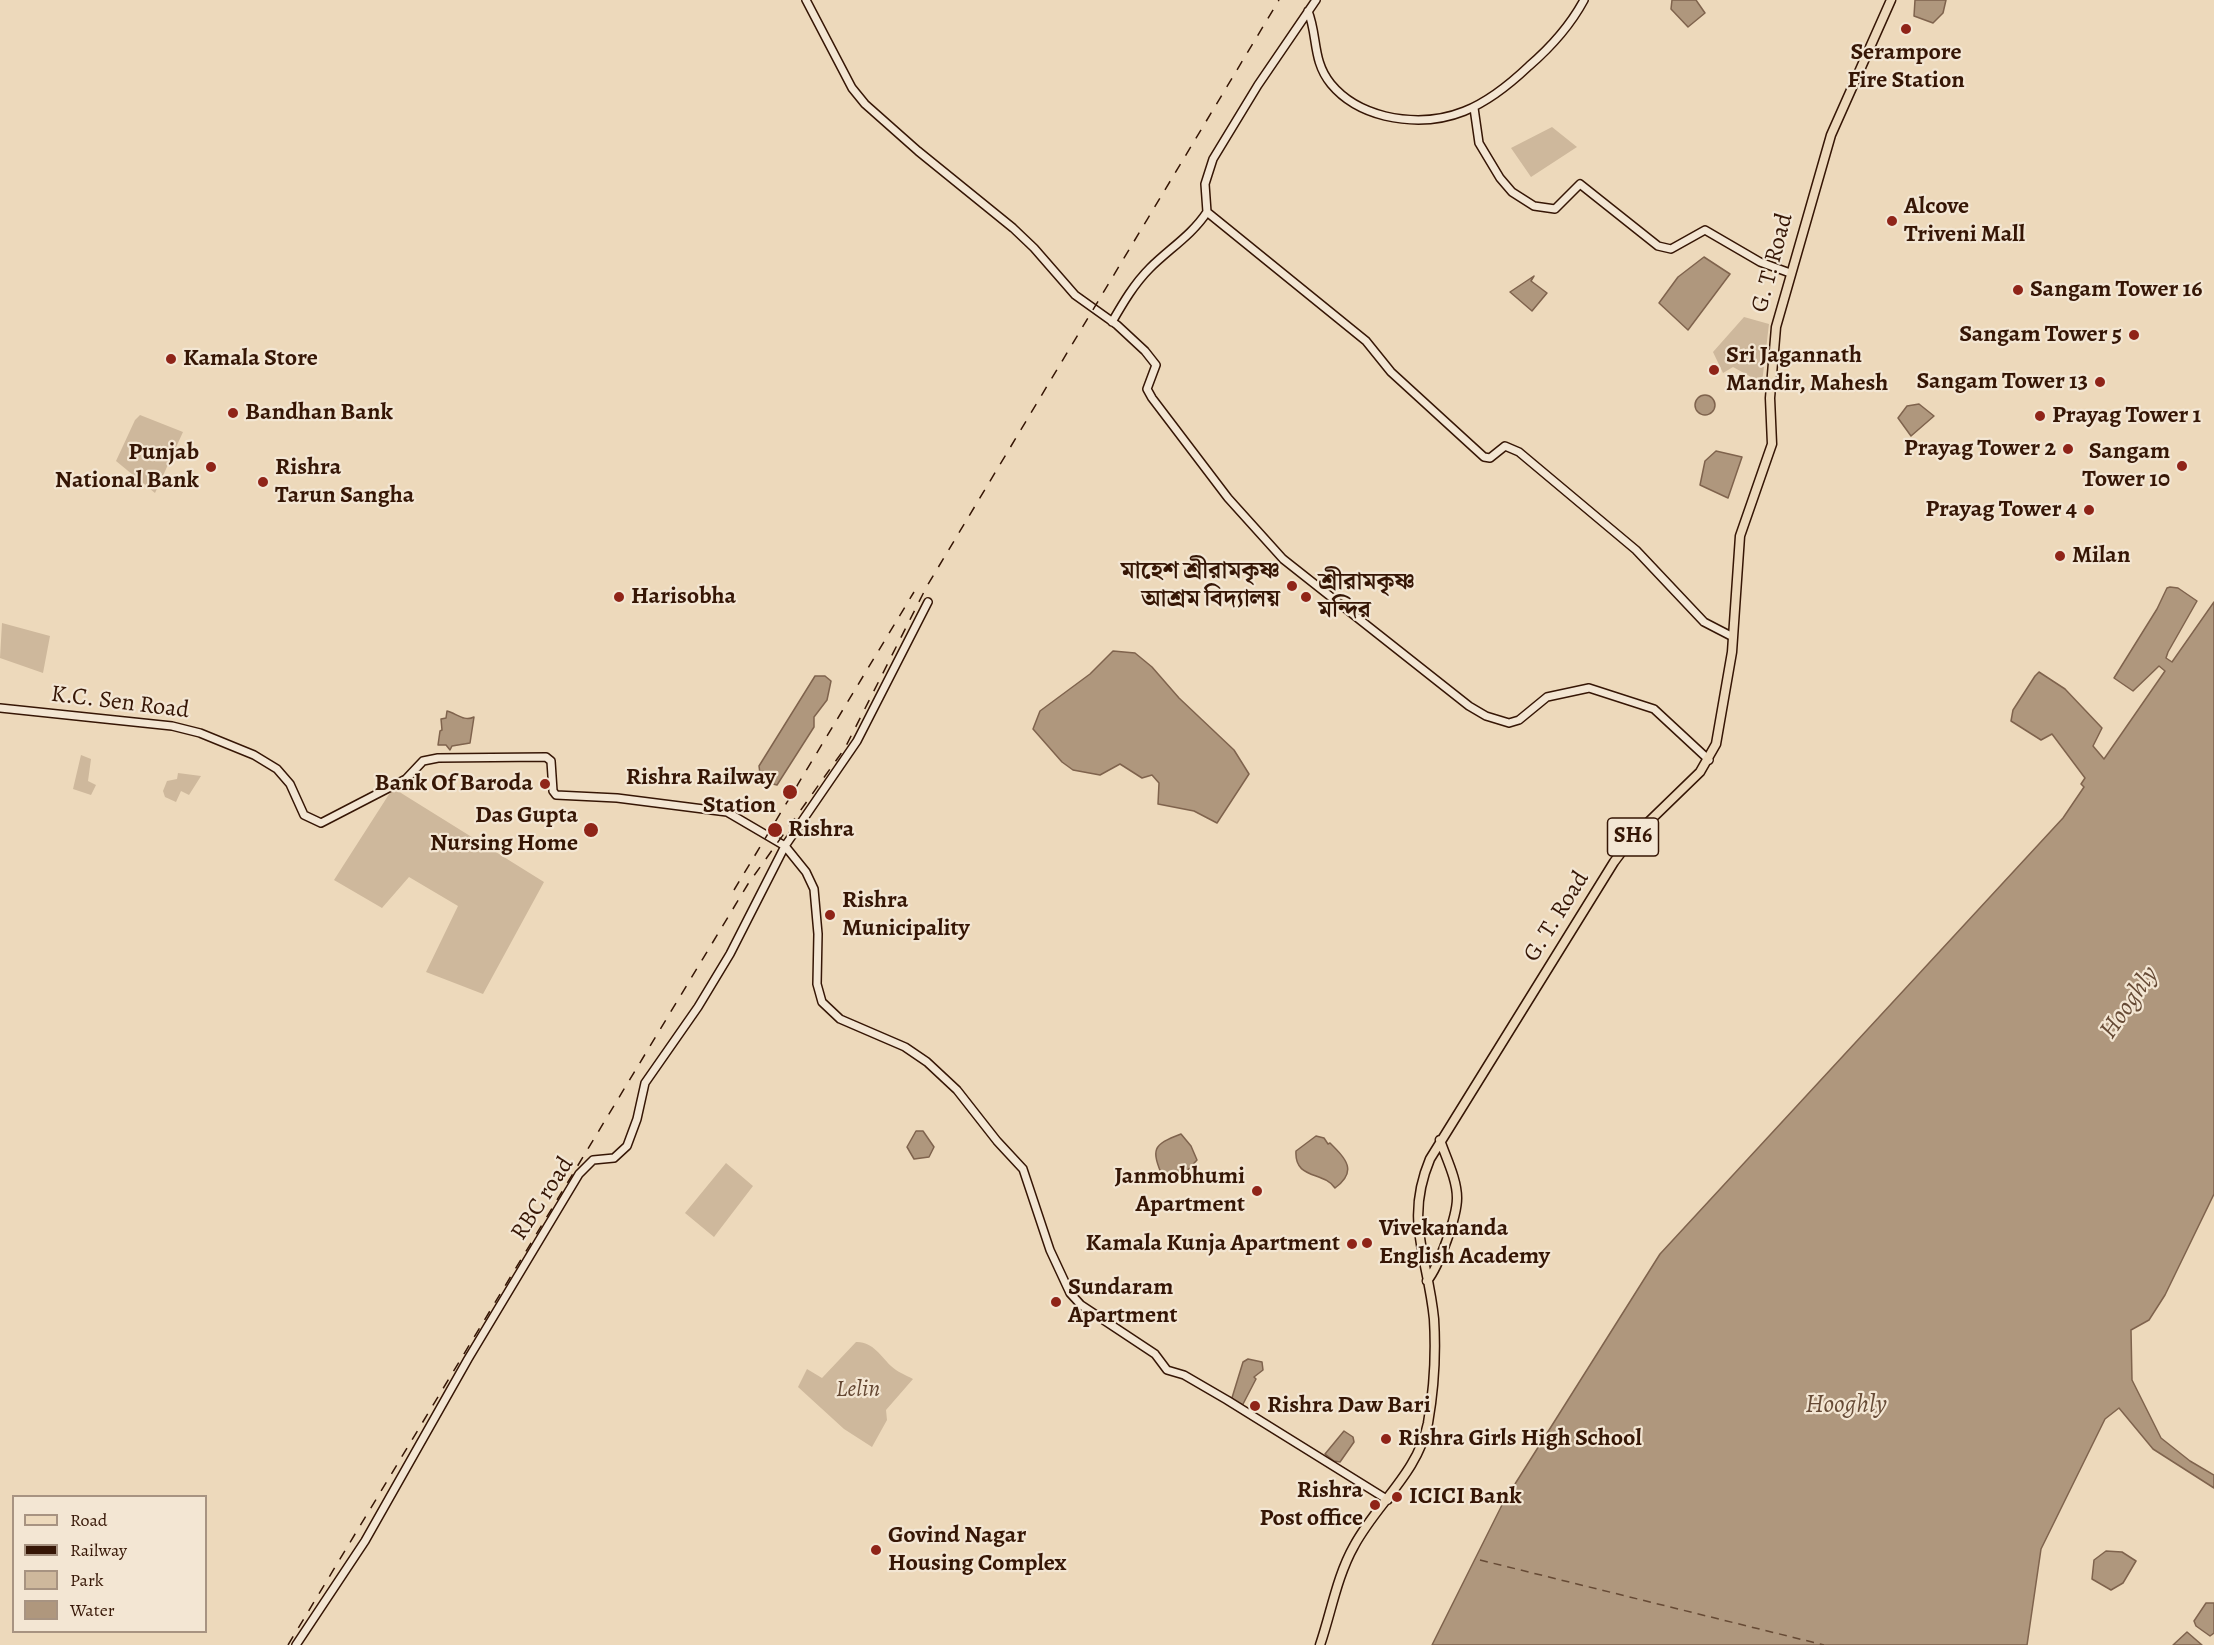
<!DOCTYPE html>
<meta charset="utf-8">
<style>
body{margin:0}
#map{position:relative;width:2214px;height:1645px;overflow:hidden;background:#edd9bb;font-family:Alegreya,serif}
canvas{display:block}
.legend{position:absolute;left:12px;top:1495px;width:195px;height:138px;box-sizing:border-box;background:#f3e6d3;border:2px solid #a79381;margin:0;padding:8px 10px;list-style:none;font-size:18px;color:#361605}
.legend li{display:flex;align-items:center;gap:12px;height:30px}
.legend b{width:30px;border:2px solid #a79381}
</style>
<div id="map">
<canvas width="2214" height="1645"></canvas>
<ul class="legend">
<li><b style="height:8px;background:#edd9bb"></b>Road</li>
<li><b style="height:8px;background:#361605"></b>Railway</li>
<li><b style="height:16px;background:#ceb89c"></b>Park</li>
<li><b style="height:16px;background:#af977d"></b>Water</li>
</ul>
</div>
<script>
const ctx = document.querySelector('canvas').getContext('2d');
ctx.lineJoin = 'round';
function fillPath(path, color) { ctx.fillStyle = color; ctx.fill(path, 'evenodd'); }
function strokePath(path, color, width, dash) { ctx.strokeStyle = color; ctx.lineWidth = width; ctx.lineCap = dash ? 'butt' : 'round'; ctx.setLineDash(dash || []); ctx.stroke(path); }
function write(font, color, halo, rows, align = 'center') {
  ctx.font = font + ' Alegreya,"Noto Serif Bengali",serif'; ctx.lineWidth = 4.5; ctx.setLineDash([]); ctx.textBaseline = 'middle'; ctx.strokeStyle = halo; ctx.fillStyle = color; for (const [text, x, y, turn = 0] of rows) {
    ctx.save(); ctx.translate(x, y); ctx.rotate((+turn || 0) * Math.PI / 180); ctx.textAlign = isNaN(turn) ? turn : align; if (halo) ctx.strokeText(text, 0, 0); ctx.fillText(text, 0, 0); ctx.restore();
  }
}
fillPath(new Path2D(`
 M 1552,127 L 1577,147 L 1531,177 L 1511,148 Z
 M 1744,317 L 1769,324 L 1762,383 L 1733,367 L 1723,373 L 1713,352 Z
 M 140,415 L 183,432 L 155,493 L 116,461 L 135,420 Z
 M 2,623 L 50,636 L 43,673 L 0,658 Z
 M 81,755 L 91,759 L 88,781 L 96,785 L 91,795 L 73,789 Z
 M 178,773 L 201,776 L 189,795 L 181,791 L 176,802 L 165,797 L 163,791 L 167,781 L 177,779 Z
 M 393,788 L 544,882 L 483,994 L 426,972 L 458,906 L 409,877 L 382,908 L 334,880 Z
 M 726,1163 L 753,1186 L 714,1237 L 685,1213 Z
 M 856,1342 C 872,1341 881,1356 891,1366 C 897,1372 906,1375 913,1379 L 886,1410 L 887,1420 L 872,1447 L 844,1429 L 798,1387 L 807,1369 L 822,1378 Z`), '#ceb89c');
const water = new Path2D(`
 M 1672,0 L 1696,0 L 1705,13 L 1688,27 L 1671,9 Z
 M 1915,0 L 1946,0 L 1943,13 L 1933,23 L 1914,16 Z
 M 1704,257 L 1730,274 L 1688,330 L 1659,303 L 1678,277 Z
 M 1534,276 L 1531,281 L 1547,293 L 1532,311 L 1510,292 Z
 M1695 405a10 10 0 1 1 20 0a10 10 0 1 1-20 0Z
 M 1919,404 L 1934,416 L 1911,436 L 1898,418 L 1907,406 Z
 M 1716,451 L 1742,457 L 1728,498 L 1700,485 L 1705,461 Z
 M 2170,587 L 2178,588 L 2197,601 L 2168,652 L 2166,658 L 2172,662 L 2214,602 L 2214,1194 L 2165,1295 L 2149,1320 L 2131,1330 L 2132,1380 L 2161,1438 L 2190,1461 L 2214,1475 L 2214,1488 L 2153,1449 L 2119,1408 L 2105,1419 L 2041,1549 L 2027,1645 L 1432,1645 L 1503,1503 L 1660,1254 L 2063,818 L 2084,787 L 2081,784 L 2085,778 L 2052,734 L 2041,740 L 2011,721 L 2013,710 L 2035,676 L 2039,672 L 2065,689 L 2102,728 L 2093,746 L 2104,759 L 2165,671 L 2159,666 L 2133,691 L 2114,678 L 2157,609 L 2167,588 Z
 M 1113,651 L 1135,653 L 1152,667 L 1179,698 L 1234,750 L 1249,774 L 1217,823 L 1194,811 L 1158,804 L 1159,783 L 1152,775 L 1142,778 L 1120,764 L 1100,775 L 1073,770 L 1062,762 L 1033,729 L 1040,711 L 1090,674 Z
 M 815,676 L 825,676 L 831,681 L 827,700 L 814,717 L 814,727 L 777,785 L 761,781 L 759,766 Z
 M 447,711 C 456,713 464,722 474,717 L 470,743 L 452,746 L 450,750 L 446,745 L 438,745 L 440,731 L 442,730 L 441,719 L 446,718 Z
 M 916,1131 L 923,1131 L 934,1147 L 929,1157 L 914,1159 L 907,1147 Z
 M 1181,1134 L 1191,1146 L 1197,1160 L 1185,1173 L 1163,1178 C 1151,1149 1152,1145 1181,1134 Z
 M 1316,1136 L 1324,1138 L 1328,1144 L 1330,1143 C 1346,1159 1358,1171 1335,1188 C 1324,1171 1294,1180 1296,1151 Z
 M 1248,1359 L 1262,1362 L 1263,1370 L 1254,1377 L 1256,1379 L 1242,1406 L 1231,1401 L 1243,1362 Z
 M 1344,1431 L 1353,1437 L 1354,1442 L 1340,1462 L 1334,1461 L 1325,1454 Z
 M 2106,1551 L 2122,1552 L 2136,1561 L 2123,1583 L 2111,1590 L 2092,1579 L 2094,1560 Z
 M 2206,1603 L 2214,1603 L 2214,1633 L 2210,1636 L 2196,1626 L 2194,1621 Z
 M 2187,1632 L 2202,1645 L 2173,1645 Z`);
fillPath(water, '#af977d');
strokePath(water, '#7f634d', 1.5);
strokePath(new Path2D(`
 M 1480,1560 L 1824,1645`), '#664a35', 1.5, [8, 6]);
const secondary = new Path2D(`
 M 806,0 L 852,88 L 865,104 L 918,151 L 1013,228 L 1034,248 L 1075,295 L 1117,325 L 1145,351 L 1156,365 L 1147,389 L 1152,398 L 1228,498 L 1283,559 L 1469,706 L 1486,716 L 1509,723 L 1519,720 L 1547,697 L 1589,688 L 1654,709 L 1709,760
 M 1308,11 C 1318,36 1312,61 1331,84 C 1345,101 1365,111 1385,116 C 1446,130 1487,106 1529,66 C 1551,47 1570,26 1584,0
 M 1474,108 L 1479,143 L 1500,178 L 1512,192 L 1534,206 L 1555,209 L 1580,184 L 1658,246 L 1671,249 L 1705,230 L 1760,262 L 1790,273
 M 1207,212 L 1366,341 L 1391,372 L 1484,457 L 1490,458 L 1505,446 L 1519,452 L 1636,550 L 1704,622 L 1733,637
 M 1112,322 C 1123,303 1134,284 1150,268 C 1169,249 1192,235 1207,212 L 1205,184 L 1213,159 L 1258,85 L 1316,0
 M 0,708 L 172,726 L 200,733 L 254,755 L 277,769 L 290,784 L 304,815 L 321,823 L 406,779 L 423,761 L 438,758 L 546,757 L 551,761 L 553,791 L 556,795 L 617,798 L 727,812 L 785,846 L 806,872 L 814,889 L 818,934 L 817,984 L 822,1002 L 840,1019 L 905,1047 L 927,1062 L 957,1090 L 997,1141 L 1023,1169 L 1050,1250 L 1070,1293 L 1081,1305 L 1155,1354 L 1167,1370 L 1184,1375 L 1227,1400 L 1388,1500
 M 296,1645 L 365,1541 L 468,1359 L 579,1174 L 593,1160 L 614,1158 L 627,1146 L 637,1119 L 645,1083 L 698,1007 L 730,954 L 785,846 L 857,741 L 928,602`);
const primary = new Path2D(`
 M 1427,1281 C 1439,1266 1457,1217 1457,1198 C 1457,1179 1446,1158 1440,1140
 M 1320,1645 C 1331,1613 1337,1576 1354,1546 C 1377,1503 1418,1473 1428,1423 C 1434,1389 1436,1352 1434,1319 C 1428,1257 1404,1221 1430,1159 L 1614,862 L 1632,838 L 1700,772 L 1716,744 L 1732,652 L 1740,536 L 1772,444 L 1770,398 L 1776,327 L 1831,135 L 1891,0`);
strokePath(secondary, '#361605', 10);
strokePath(primary, '#361605', 11);
strokePath(secondary, '#f3e6d3', 7);
strokePath(primary, '#edd9bb', 8);
strokePath(new Path2D(`
 M 734,890 L 914,592
 M 288,1645 L 748,884 L 845,748 L 927,586 L 1279,0`), '#361605', 1.5, [10, 10]);
for (const [x, y, r, color] of [
 [1906,29,6,"#8f2418"],
 [1892,221,6,"#8f2418"],
 [2018,290,6,"#8f2418"],
 [2134,335,6,"#8f2418"],
 [171,359,6,"#8f2418"],
 [1714,370,6,"#8f2418"],
 [2100,382,6,"#8f2418"],
 [233,413,6,"#8f2418"],
 [2040,416,6,"#8f2418"],
 [2068,449,6,"#8f2418"],
 [2182,466,6,"#8f2418"],
 [211,467,6,"#8f2418"],
 [263,482,6,"#8f2418"],
 [2089,510,6,"#8f2418"],
 [2060,556,6,"#8f2418"],
 [1292,586,6,"#8f2418"],
 [619,597,6,"#8f2418"],
 [1306,597,6,"#8f2418"],
 [545,784,6,"#8f2418"],
 [790,792,8,"#8f2418"],
 [591,830,8,"#8f2418"],
 [775,830,8,"#8f2418"],
 [830,915,6,"#8f2418"],
 [1257,1191,6,"#8f2418"],
 [1367,1243,6,"#8f2418"],
 [1352,1244,6,"#8f2418"],
 [1056,1302,6,"#8f2418"],
 [1255,1406,6,"#8f2418"],
 [1386,1439,6,"#8f2418"],
 [1397,1497,6,"#8f2418"],
 [1375,1505,6,"#8f2418"],
 [876,1550,6,"#8f2418"]
]) { const dot = new Path2D(); dot.arc(x, y, r, 0, 2 * Math.PI); ctx.fillStyle = color; ctx.fill(dot); strokePath(dot, '#f3e6d3', 2); }
for (const [x, y, w] of [
 [1633,837,51]
]) { const box = new Path2D(); box.roundRect(x - w / 2, y - 19, w, 38, 4.5); ctx.fillStyle = '#f3e6d3'; ctx.fill(box); strokePath(box, '#361605', 1.5); }
write('bold 22px', '#361605', null, [
 ["SH6",1633,837]
]);
write('bold 24px', '#361605', '#f3e6d3', [
 ["Serampore",1906,53,"center"],
 ["Fire Station",1906,81,"center"],
 ["Alcove",1904,207],
 ["Triveni Mall",1904,235],
 ["Sangam Tower 16",2030,290],
 ["Sangam Tower 5",2122,335,"right"],
 ["Sri Jagannath",1726,356],
 ["Mandir, Mahesh",1726,384],
 ["Kamala Store",183,359],
 ["Sangam Tower 13",2088,382,"right"],
 ["Bandhan Bank",245,413],
 ["Prayag Tower 1",2052,416],
 ["Prayag Tower 2",2056,449,"right"],
 ["Sangam",2170,452,"right"],
 ["Tower 10",2170,480,"right"],
 ["Punjab",199,453,"right"],
 ["National Bank",199,481,"right"],
 ["Rishra",275,468],
 ["Tarun Sangha",275,496],
 ["Prayag Tower 4",2077,510,"right"],
 ["Milan",2072,556],
 ["মাহেশ শ্রীরামকৃষ্ণ",1280,572,"right"],
 ["আশ্রম বিদ্যালয়",1280,600,"right"],
 ["শ্রীরামকৃষ্ণ",1318,583],
 ["মন্দির",1318,611],
 ["Harisobha",631,597],
 ["Rishra Railway",776,778,"right"],
 ["Station",776,806,"right"],
 ["Bank Of Baroda",533,784,"right"],
 ["Das Gupta",578,816,"right"],
 ["Nursing Home",578,844,"right"],
 ["Rishra",788,830],
 ["Rishra",842,901],
 ["Municipality",842,929],
 ["Janmobhumi",1245,1177,"right"],
 ["Apartment",1245,1205,"right"],
 ["Vivekananda",1379,1229],
 ["English Academy",1379,1257],
 ["Kamala Kunja Apartment",1340,1244,"right"],
 ["Sundaram",1068,1288],
 ["Apartment",1068,1316],
 ["Rishra Daw Bari",1267,1406],
 ["Rishra Girls High School",1398,1439],
 ["Rishra",1363,1491,"right"],
 ["Post office",1363,1519,"right"],
 ["ICICI Bank",1409,1497],
 ["Govind Nagar",888,1536],
 ["Housing Complex",888,1564]
], 'left');
write('24px', '#361605', '#f3e6d3', [
 ["G. T. Road",1773,263,-75],
 ["K.C. Sen Road",120,703,7],
 ["G. T. Road",1557,917,-58],
 ["RBC road",543,1199,-57]
]);
write('italic 24px', '#644732', '#f3e6d3', [
 ["Lelin",858,1390]
]);
write('italic 26px', '#664a35', '#f3e6d3', [
 ["Hooghly",2130,1003,-55],
 ["Hooghly",1846,1406]
]);
</script>
